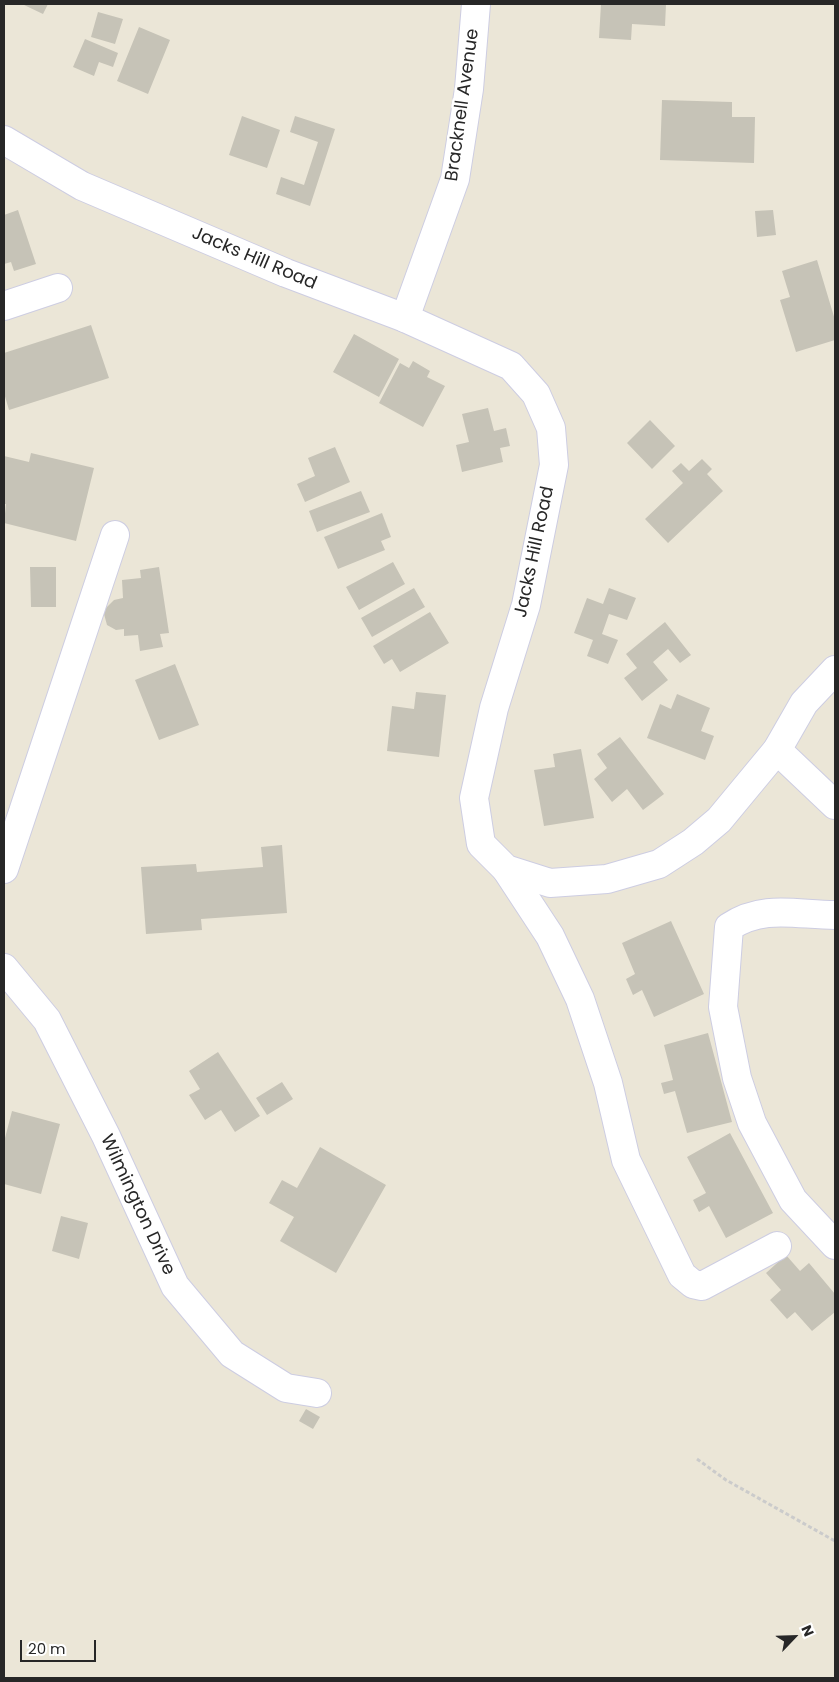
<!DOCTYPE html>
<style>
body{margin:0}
#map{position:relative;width:839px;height:1682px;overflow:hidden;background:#ebe6d7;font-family:Poppins,sans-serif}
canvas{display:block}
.frame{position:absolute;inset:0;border:5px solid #272727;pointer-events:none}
.north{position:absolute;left:769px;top:1612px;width:50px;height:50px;-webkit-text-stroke:4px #fff;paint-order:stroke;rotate:66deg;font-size:14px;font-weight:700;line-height:20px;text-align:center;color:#272727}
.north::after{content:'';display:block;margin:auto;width:18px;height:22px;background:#272727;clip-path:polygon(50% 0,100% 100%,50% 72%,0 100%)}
.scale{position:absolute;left:20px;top:1640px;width:76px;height:22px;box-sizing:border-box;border:2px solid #272727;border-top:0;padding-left:6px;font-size:15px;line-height:18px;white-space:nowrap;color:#272727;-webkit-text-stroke:4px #fff;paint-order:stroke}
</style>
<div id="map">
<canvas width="839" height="1682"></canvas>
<div class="frame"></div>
<div class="north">N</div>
<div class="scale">20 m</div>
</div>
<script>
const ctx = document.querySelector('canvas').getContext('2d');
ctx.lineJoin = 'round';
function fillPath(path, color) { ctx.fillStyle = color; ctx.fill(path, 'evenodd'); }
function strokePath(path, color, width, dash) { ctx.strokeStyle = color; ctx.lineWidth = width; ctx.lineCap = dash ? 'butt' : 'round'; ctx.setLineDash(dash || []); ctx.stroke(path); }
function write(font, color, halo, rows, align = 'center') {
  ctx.font = font + ' Poppins,sans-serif'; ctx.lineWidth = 5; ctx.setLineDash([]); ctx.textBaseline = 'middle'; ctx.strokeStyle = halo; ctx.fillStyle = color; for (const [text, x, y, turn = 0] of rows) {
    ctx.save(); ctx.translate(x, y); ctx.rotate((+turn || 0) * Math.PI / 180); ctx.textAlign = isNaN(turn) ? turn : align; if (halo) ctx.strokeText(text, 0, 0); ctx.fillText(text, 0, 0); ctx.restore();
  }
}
fillPath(new Path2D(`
 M 22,4 L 48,4 L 43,14 Z
 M 601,4 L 666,4 L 665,26 L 632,24 L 631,40 L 599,38 Z
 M 98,12 L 123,19 L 115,44 L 91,37 Z
 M 139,27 L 170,40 L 148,94 L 117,81 Z
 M 85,39 L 118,53 L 113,67 L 99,62 L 94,76 L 73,67 Z
 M 662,100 L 732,102 L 732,117 L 755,117 L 754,163 L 660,160 Z
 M 242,116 L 280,130 L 267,168 L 229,155 Z
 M 295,116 L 335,129 L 310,206 L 276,194 L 281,177 L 304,185 L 318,142 L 290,132 Z
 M 18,210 L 36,264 L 14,271 L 11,262 L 4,264 L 4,215 Z
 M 773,210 L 776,235 L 757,237 L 755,211 Z
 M 817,260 L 835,320 L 835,340 L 796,352 L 780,300 L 790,297 L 782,271 Z
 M 91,325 L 109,378 L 9,410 L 4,393 L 4,353 Z
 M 354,334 L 399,359 L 379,397 L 333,372 Z
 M 413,361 L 430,371 L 427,377 L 445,386 L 423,427 L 379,403 L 400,363 L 409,368 Z
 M 488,408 L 494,431 L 506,428 L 510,446 L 500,448 L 503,462 L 462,472 L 456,445 L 469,442 L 462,414 Z
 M 650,420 L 675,446 L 652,469 L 627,443 Z
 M 335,447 L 350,482 L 305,502 L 297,484 L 315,476 L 308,458 Z
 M 31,453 L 94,468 L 76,541 L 4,523 L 6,504 L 4,504 L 4,456 L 29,462 Z
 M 702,459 L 712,469 L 707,474 L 723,491 L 668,543 L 645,519 L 683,483 L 672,471 L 681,463 L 689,471 Z
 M 361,491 L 370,512 L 317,532 L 309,511 Z
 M 382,513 L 391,537 L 381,541 L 385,550 L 338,569 L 324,537 Z
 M 393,562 L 405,584 L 359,610 L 346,587 Z
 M 30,567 L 56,567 L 56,607 L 31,607 Z
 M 159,567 L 169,633 L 160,634 L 163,647 L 140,651 L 138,635 L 124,636 L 124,629 L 116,630 L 107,625 L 104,614 L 106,608 L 114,600 L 123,598 L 122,580 L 141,578 L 140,570 Z
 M 414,588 L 425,607 L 372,637 L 361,618 Z
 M 609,588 L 636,598 L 627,620 L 609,614 L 602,634 L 618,640 L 608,664 L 587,656 L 593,640 L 574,633 L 587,598 L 603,604 Z
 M 430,612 L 449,643 L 400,672 L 392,659 L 384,664 L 373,646 Z
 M 665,622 L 691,655 L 680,663 L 668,649 L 653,662 L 668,680 L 642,701 L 624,678 L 637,668 L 626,654 Z
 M 175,664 L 199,725 L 159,740 L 135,680 Z
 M 416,692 L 446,695 L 439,757 L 387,751 L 392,706 L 414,709 Z
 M 677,694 L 710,708 L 701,731 L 714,736 L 705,760 L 647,738 L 660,704 L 671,709 Z
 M 620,737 L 664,794 L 643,810 L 627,789 L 612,802 L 594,779 L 607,768 L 597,754 Z
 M 581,749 L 594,818 L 544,826 L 534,770 L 555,767 L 553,754 Z
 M 282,845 L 287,913 L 201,919 L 202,930 L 146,934 L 141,867 L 196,864 L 197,872 L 263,867 L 261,847 Z
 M 671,921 L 704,994 L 654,1017 L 642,990 L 633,995 L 626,979 L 635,974 L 622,943 Z
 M 708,1033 L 732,1122 L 687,1133 L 675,1091 L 664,1094 L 661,1083 L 673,1080 L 664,1045 Z
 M 218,1052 L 260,1116 L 235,1132 L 221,1110 L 205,1120 L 189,1095 L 200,1089 L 189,1071 Z
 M 282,1082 L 293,1099 L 267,1115 L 256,1098 Z
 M 12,1111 L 60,1124 L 41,1194 L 4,1184 L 4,1142 Z
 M 730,1133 L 773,1213 L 726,1238 L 709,1206 L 699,1212 L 693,1200 L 706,1193 L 687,1157 Z
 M 320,1147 L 386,1185 L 336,1273 L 280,1241 L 294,1217 L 269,1203 L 282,1180 L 297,1188 Z
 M 61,1216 L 88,1223 L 79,1259 L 52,1251 Z
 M 786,1255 L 800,1271 L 809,1263 L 835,1294 L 835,1312 L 812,1331 L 795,1312 L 787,1319 L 770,1300 L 781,1290 L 766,1273 Z
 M 306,1409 L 320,1417 L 313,1429 L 299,1421 Z`), '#c6c3b7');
const street = new Path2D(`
 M 4,306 L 58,288
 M 405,318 L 455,179 L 469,89 L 476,4
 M 777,750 L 835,805
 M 4,869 L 115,535
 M 506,869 L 550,936 L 580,999 L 608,1083 L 626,1160 L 682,1275 L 693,1284 L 702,1286 L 777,1246
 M 835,915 C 797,915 763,904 729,927 L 723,1007 L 737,1078 L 752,1123 L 793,1200 L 835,1245
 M 4,968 L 47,1020 L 106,1136 L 175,1286 L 232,1354 L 286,1388 L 317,1393`);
const secondary = new Path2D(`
 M 4,140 L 82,186 L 286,273 L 405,318 L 511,366 L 536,394 L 551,428 L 554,465 L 526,605 L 494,708 L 474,798 L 481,844 L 506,869 L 550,883 L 607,879 L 659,864 L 693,842 L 719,820 L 777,750 L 804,703 L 835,670`);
strokePath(street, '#cdcde2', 30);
strokePath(secondary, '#cdcde2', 30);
strokePath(new Path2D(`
 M 697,1459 L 726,1480 L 835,1541`), '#cbcbcb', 3, [4, 2.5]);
strokePath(street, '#fff', 28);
strokePath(secondary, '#fff', 28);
write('18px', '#272727', '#fff', [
 ["Bracknell Avenue",463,105,-82],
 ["Jacks Hill Road",254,259,23],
 ["Jacks Hill Road",535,552,-78],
 ["Wilmington Drive",137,1205,65]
]);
</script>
